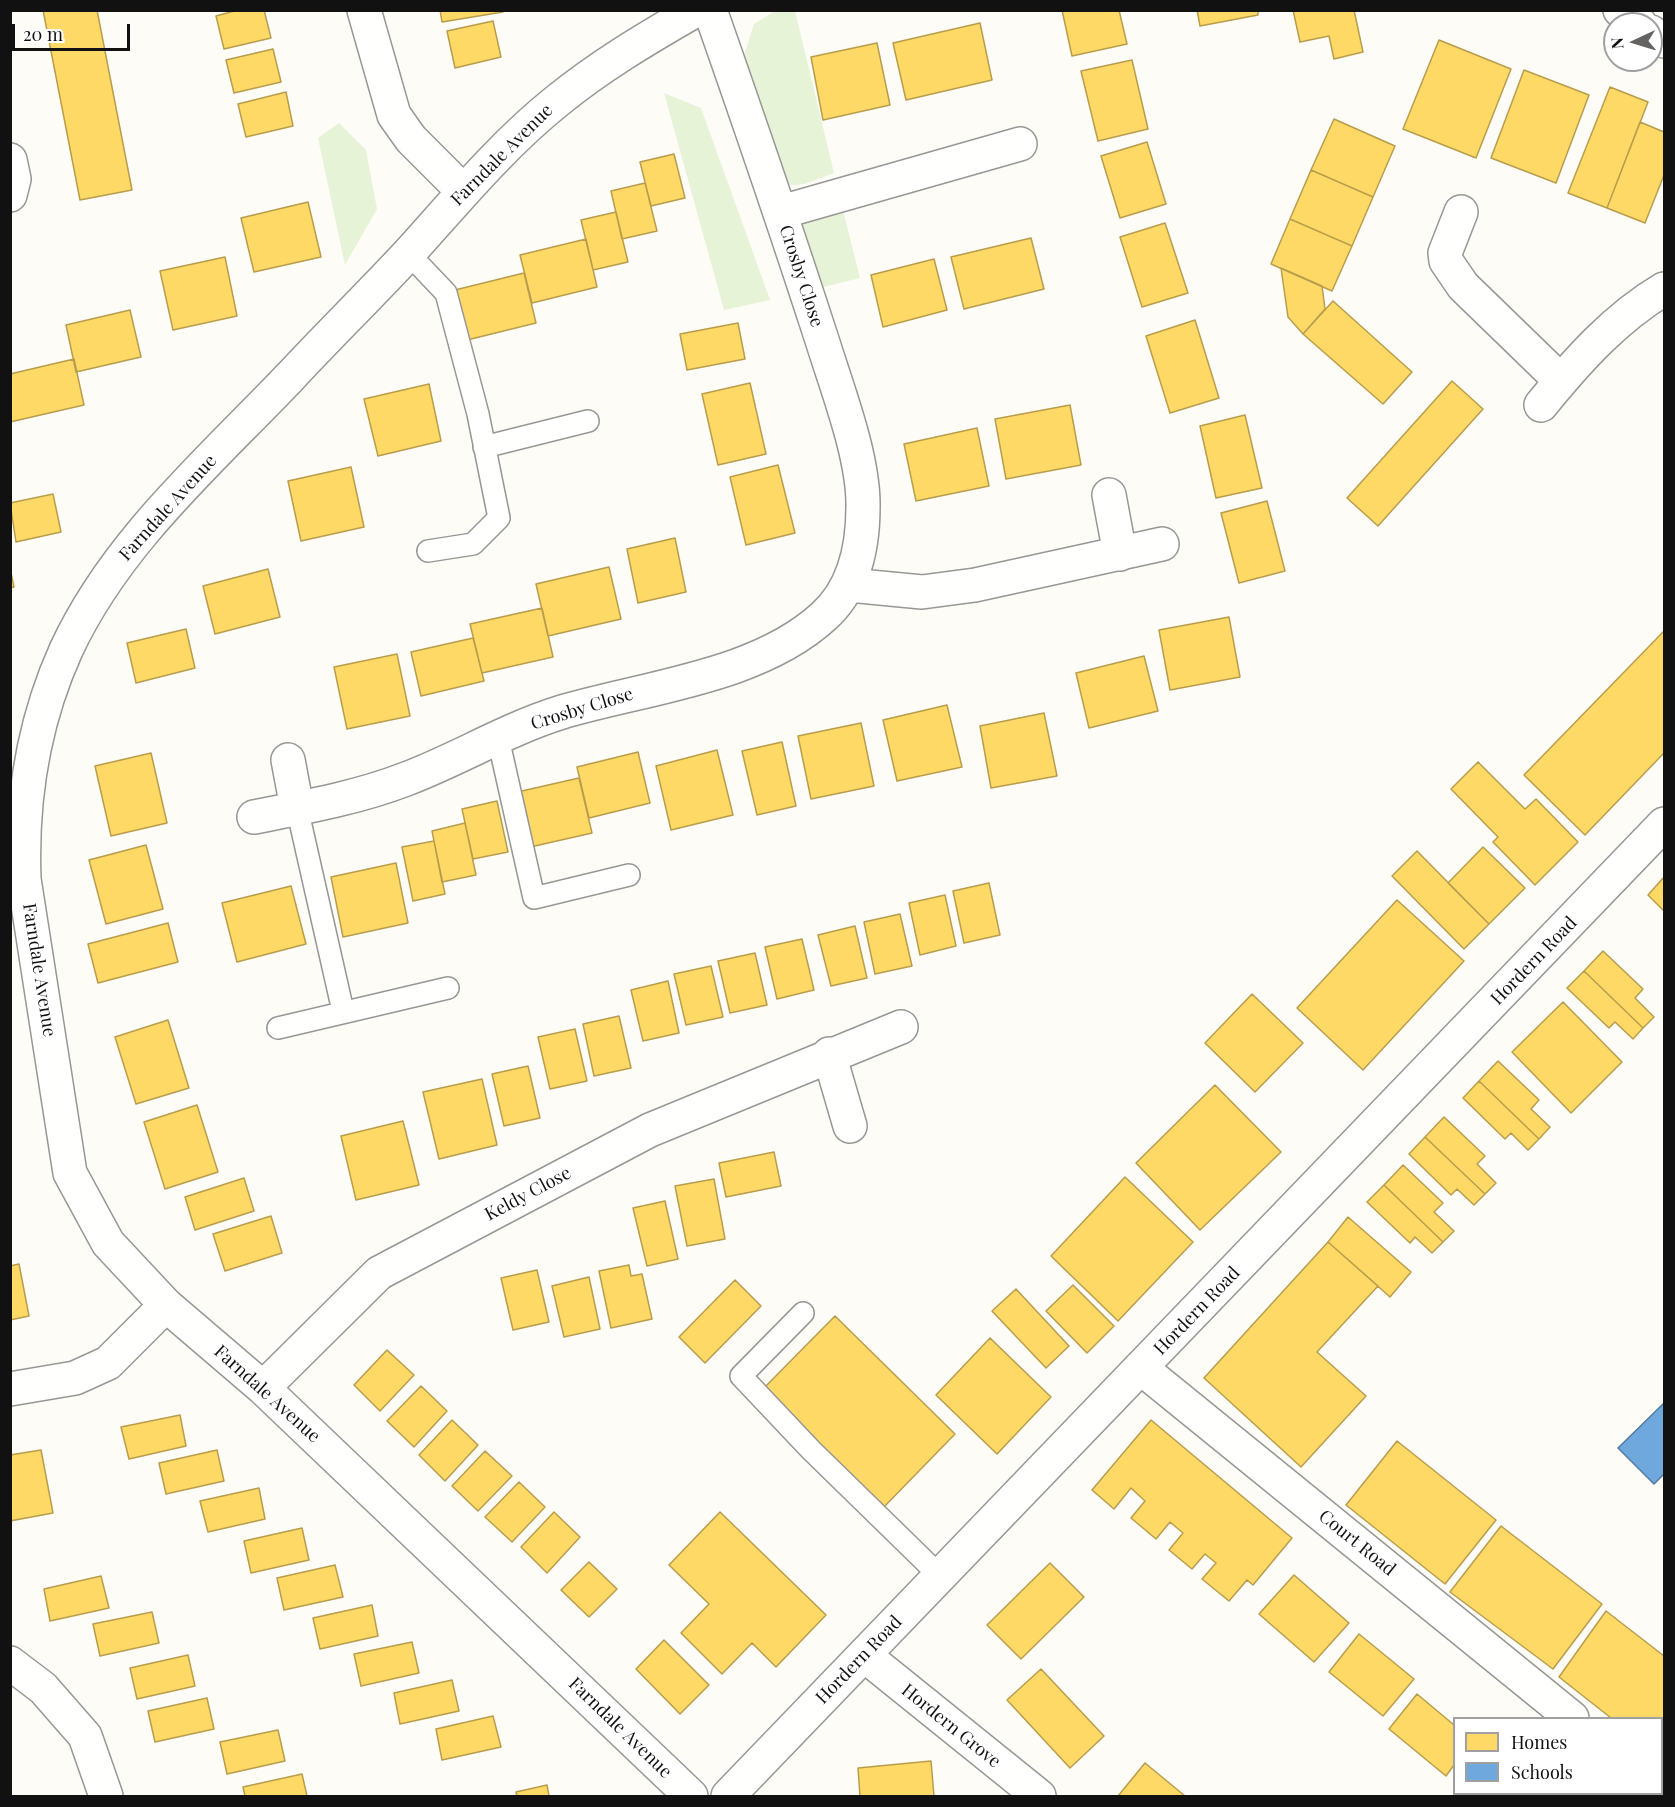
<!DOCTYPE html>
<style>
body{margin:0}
#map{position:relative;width:1675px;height:1807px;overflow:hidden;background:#fdfcf7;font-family:"Playfair Display",serif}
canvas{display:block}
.frame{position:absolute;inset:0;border:12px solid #111;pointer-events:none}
.legend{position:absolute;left:1453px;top:1717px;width:210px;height:78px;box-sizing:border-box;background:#fff;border:2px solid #a0a0a0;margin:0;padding:8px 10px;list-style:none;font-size:18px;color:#111}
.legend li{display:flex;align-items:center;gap:12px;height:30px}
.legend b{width:30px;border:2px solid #a0a0a0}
.north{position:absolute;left:1603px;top:12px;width:60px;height:60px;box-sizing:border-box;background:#fff;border:2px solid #a0a0a0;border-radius:50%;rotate:266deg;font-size:16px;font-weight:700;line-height:24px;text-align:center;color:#111}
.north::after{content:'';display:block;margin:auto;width:21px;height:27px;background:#646362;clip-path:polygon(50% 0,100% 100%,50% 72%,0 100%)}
.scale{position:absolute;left:12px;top:24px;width:118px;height:27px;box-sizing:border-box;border:3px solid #111;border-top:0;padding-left:8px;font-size:18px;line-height:21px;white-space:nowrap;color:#111;-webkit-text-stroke:4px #fff;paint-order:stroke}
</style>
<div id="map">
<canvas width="1675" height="1807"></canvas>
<div class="frame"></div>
<ul class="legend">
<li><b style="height:16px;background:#ffd966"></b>Homes</li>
<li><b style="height:16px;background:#6fa8dc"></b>Schools</li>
</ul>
<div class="north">N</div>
<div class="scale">20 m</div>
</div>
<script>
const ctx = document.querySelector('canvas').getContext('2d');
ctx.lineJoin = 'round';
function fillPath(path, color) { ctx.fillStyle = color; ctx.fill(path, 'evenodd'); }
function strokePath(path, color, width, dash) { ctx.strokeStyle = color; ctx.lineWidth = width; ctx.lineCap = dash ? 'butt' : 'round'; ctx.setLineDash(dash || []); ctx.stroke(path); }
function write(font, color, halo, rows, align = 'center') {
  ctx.font = font + ' "Playfair Display",serif'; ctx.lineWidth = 6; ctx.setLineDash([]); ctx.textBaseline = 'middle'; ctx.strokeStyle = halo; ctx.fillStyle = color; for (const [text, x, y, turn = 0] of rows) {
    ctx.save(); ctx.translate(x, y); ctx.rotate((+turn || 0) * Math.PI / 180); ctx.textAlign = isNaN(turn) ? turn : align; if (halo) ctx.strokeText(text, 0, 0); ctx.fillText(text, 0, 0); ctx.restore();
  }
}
fillPath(new Path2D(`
 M 775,11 L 795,11 L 834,173 L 805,184 L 783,186 L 743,59 L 754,24 Z
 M 664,93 L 701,108 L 770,300 L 724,310 Z
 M 339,123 L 366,150 L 377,209 L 345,265 L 318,138 Z
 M 842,206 L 860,278 L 815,289 L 796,230 L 813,215 Z`), '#e7f3d7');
const homes = new Path2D(`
 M 43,10 L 97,10 L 132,190 L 80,200 Z
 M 238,10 L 264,10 L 271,38 L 224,49 L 216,16 Z
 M 440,10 L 503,10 L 503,12 L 442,22 Z
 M 1062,10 L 1119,10 L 1127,44 L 1072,56 Z
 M 1197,10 L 1258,10 L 1258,15 L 1200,26 Z
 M 1293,10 L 1354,10 L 1363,52 L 1334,59 L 1329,36 L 1300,42 Z
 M 493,21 L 501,57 L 455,68 L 447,31 Z
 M 980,23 L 992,80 L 906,100 L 893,43 Z
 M 1439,40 L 1511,69 L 1476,158 L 1403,129 Z
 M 877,43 L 890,105 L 823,120 L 811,57 Z
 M 273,49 L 281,82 L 234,93 L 226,60 Z
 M 1132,60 L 1148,129 L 1098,141 L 1081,71 Z
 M 1524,70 L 1589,95 L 1556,183 L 1491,158 Z
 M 1610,87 L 1648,102 L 1607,208 L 1568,193 Z
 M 286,92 L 293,126 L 246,137 L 238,104 Z
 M 1334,119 L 1395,146 L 1373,197 L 1311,170 Z
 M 1640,122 L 1664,132 L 1664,175 L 1645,223 L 1607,208 Z
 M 1147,142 L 1166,204 L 1120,218 L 1101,156 Z
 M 674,154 L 685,198 L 651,206 L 640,162 Z
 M 1311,170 L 1373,197 L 1352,246 L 1290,219 Z
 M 645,183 L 657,231 L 622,239 L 611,191 Z
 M 308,202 L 321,257 L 254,272 L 241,218 Z
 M 616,212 L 628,262 L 593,270 L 581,220 Z
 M 1290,219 L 1352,246 L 1332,291 L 1271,264 Z
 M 1165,223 L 1188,293 L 1142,307 L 1120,237 Z
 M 1031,238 L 1044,289 L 964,309 L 951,257 Z
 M 586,239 L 597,287 L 532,303 L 520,255 Z
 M 225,257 L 237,316 L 173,330 L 160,271 Z
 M 934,259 L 947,310 L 883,327 L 871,275 Z
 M 1281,268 L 1322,286 L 1325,309 L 1303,334 L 1288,317 Z
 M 524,273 L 536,323 L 467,340 L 455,290 Z
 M 1333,301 L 1412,372 L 1383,404 L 1303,334 Z
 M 130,310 L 141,357 L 76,372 L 66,325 Z
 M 1195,320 L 1219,398 L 1170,413 L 1146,336 Z
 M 738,323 L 745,359 L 687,370 L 680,334 Z
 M 74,359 L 84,405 L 10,422 L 10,374 Z
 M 1452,381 L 1483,409 L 1378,526 L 1347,498 Z
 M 750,383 L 766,454 L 718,465 L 702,394 Z
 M 429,384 L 441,441 L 378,456 L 364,399 Z
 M 1070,405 L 1081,465 L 1006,479 L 995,419 Z
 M 1245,415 L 1262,488 L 1216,498 L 1200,426 Z
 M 977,428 L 989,486 L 916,501 L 904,444 Z
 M 778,465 L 795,533 L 746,545 L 730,477 Z
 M 351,467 L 364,527 L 301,541 L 288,481 Z
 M 53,494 L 61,532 L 16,542 L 10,503 Z
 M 1267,501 L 1285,571 L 1239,583 L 1221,513 Z
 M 675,538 L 686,592 L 638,603 L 627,549 Z
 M 609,567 L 621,619 L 548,636 L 536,584 Z
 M 10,568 L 14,587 L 10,588 Z
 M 268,569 L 280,617 L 215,634 L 203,586 Z
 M 542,608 L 553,657 L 482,673 L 470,624 Z
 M 1229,617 L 1240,677 L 1170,690 L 1159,630 Z
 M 186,629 L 195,668 L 136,683 L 127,643 Z
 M 1664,631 L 1664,753 L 1585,835 L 1524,775 Z
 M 473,638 L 484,681 L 421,696 L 411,652 Z
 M 397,654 L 410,716 L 347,729 L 334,667 Z
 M 1144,656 L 1158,711 L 1089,728 L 1076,673 Z
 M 947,705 L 962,767 L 897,781 L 883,720 Z
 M 1044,713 L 1057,776 L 991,788 L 980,726 Z
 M 861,723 L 874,786 L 811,799 L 798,736 Z
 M 782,742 L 796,806 L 757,815 L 742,751 Z
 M 717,750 L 733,815 L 671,830 L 656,766 Z
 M 638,752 L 650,803 L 589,818 L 577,767 Z
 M 151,753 L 167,823 L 111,836 L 95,766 Z
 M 1478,762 L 1525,809 L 1536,799 L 1578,842 L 1535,885 L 1493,842 L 1498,837 L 1451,789 Z
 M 579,778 L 592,833 L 526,848 L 513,793 Z
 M 497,801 L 508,852 L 473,859 L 462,809 Z
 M 465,823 L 476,875 L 442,882 L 432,831 Z
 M 434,841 L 445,894 L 413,901 L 402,847 Z
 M 146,845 L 163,909 L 106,924 L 89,860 Z
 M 1483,847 L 1525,888 L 1489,924 L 1448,883 Z
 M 1417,851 L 1489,924 L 1464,949 L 1392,876 Z
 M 396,863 L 408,923 L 343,937 L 331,877 Z
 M 1664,877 L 1664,911 L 1648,895 Z
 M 989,883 L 1000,935 L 964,943 L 953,891 Z
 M 291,886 L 306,944 L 237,962 L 222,903 Z
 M 945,895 L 956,946 L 920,955 L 909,903 Z
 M 1397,900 L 1464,961 L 1363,1070 L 1297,1008 Z
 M 900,914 L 912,966 L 875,974 L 864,922 Z
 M 168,923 L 178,962 L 98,983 L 88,944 Z
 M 855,926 L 867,978 L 831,986 L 818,935 Z
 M 802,939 L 814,990 L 777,999 L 765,947 Z
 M 1603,951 L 1643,989 L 1635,998 L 1654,1017 L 1643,1028 L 1584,971 Z
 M 755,953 L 767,1005 L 730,1013 L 718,961 Z
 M 711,966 L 723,1017 L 686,1025 L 674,974 Z
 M 1584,971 L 1643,1028 L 1633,1039 L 1615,1022 L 1609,1028 L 1567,988 Z
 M 668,981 L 679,1033 L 643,1041 L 631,990 Z
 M 1252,994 L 1303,1043 L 1255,1092 L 1205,1043 Z
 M 1563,1002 L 1622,1062 L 1571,1113 L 1512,1052 Z
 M 619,1016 L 631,1068 L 594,1076 L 583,1024 Z
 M 168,1020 L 189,1088 L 136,1104 L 115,1037 Z
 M 575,1029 L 587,1081 L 550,1089 L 538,1037 Z
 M 1498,1061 L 1539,1100 L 1531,1109 L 1550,1127 L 1539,1139 L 1479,1081 Z
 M 528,1066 L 540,1118 L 504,1126 L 492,1074 Z
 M 482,1079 L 497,1145 L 439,1159 L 423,1092 Z
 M 1479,1081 L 1539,1139 L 1528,1150 L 1511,1133 L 1505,1139 L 1463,1098 Z
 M 1215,1085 L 1281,1152 L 1200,1230 L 1136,1163 Z
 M 197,1105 L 218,1172 L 165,1189 L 144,1122 Z
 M 1444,1117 L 1485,1156 L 1477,1164 L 1496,1183 L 1485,1194 L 1425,1137 Z
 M 403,1121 L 419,1185 L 356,1200 L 341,1136 Z
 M 1425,1137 L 1485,1194 L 1474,1205 L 1457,1189 L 1451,1195 L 1409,1154 Z
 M 774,1152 L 781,1186 L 726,1197 L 719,1163 Z
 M 1403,1165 L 1443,1203 L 1434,1212 L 1454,1231 L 1443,1242 L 1384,1185 Z
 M 1125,1177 L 1193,1242 L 1118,1321 L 1051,1256 Z
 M 244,1178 L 254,1211 L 195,1230 L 185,1197 Z
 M 714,1179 L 725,1239 L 687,1246 L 675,1186 Z
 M 1384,1185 L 1443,1242 L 1432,1253 L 1415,1237 L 1410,1243 L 1367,1202 Z
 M 665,1201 L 678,1259 L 647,1266 L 633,1208 Z
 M 271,1216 L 282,1253 L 225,1271 L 213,1234 Z
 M 1348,1217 L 1411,1272 L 1390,1297 L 1328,1242 Z
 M 1328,1242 L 1378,1286 L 1317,1352 L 1366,1396 L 1301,1467 L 1204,1378 Z
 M 19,1264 L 29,1316 L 10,1320 L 10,1266 Z
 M 629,1265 L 631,1276 L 642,1274 L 652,1319 L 611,1328 L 599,1271 Z
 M 537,1270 L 549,1322 L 513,1330 L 501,1278 Z
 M 589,1277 L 600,1329 L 564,1337 L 552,1286 Z
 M 735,1280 L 761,1306 L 705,1363 L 679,1337 Z
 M 1073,1285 L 1114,1326 L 1087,1353 L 1046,1311 Z
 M 1016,1289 L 1069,1346 L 1046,1368 L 992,1311 Z
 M 835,1316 L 955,1434 L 881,1510 L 761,1391 Z
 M 990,1338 L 1051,1397 L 997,1454 L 936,1395 Z
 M 387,1350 L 414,1375 L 380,1411 L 354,1385 Z
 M 421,1386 L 447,1411 L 414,1447 L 387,1421 Z
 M 180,1415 L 186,1446 L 129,1459 L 121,1427 Z
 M 452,1420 L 478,1445 L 445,1481 L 419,1455 Z
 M 1151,1420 L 1292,1538 L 1253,1585 L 1247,1580 L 1229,1601 L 1202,1579 L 1216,1563 L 1205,1554 L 1192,1569 L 1169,1550 L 1183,1533 L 1170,1522 L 1156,1539 L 1131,1518 L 1145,1501 L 1131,1488 L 1114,1509 L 1092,1490 Z
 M 1397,1441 L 1496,1520 L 1445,1584 L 1346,1505 Z
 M 41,1450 L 53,1513 L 10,1521 L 10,1455 Z
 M 217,1450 L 224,1481 L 166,1494 L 159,1463 Z
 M 485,1451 L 512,1476 L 478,1511 L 452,1486 Z
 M 519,1482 L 545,1507 L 512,1542 L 485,1517 Z
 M 259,1488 L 265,1519 L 208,1532 L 200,1501 Z
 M 554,1512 L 580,1537 L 547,1573 L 521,1547 Z
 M 720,1512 L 826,1615 L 776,1667 L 752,1643 L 722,1674 L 681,1633 L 709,1604 L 669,1565 Z
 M 1501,1526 L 1602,1604 L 1553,1669 L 1450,1592 Z
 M 302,1528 L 309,1560 L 251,1573 L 244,1541 Z
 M 589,1562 L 617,1589 L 589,1617 L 561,1590 Z
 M 1050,1563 L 1084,1597 L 1021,1659 L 987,1625 Z
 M 335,1565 L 343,1597 L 284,1610 L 277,1578 Z
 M 1294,1575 L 1349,1623 L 1314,1662 L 1259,1614 Z
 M 101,1576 L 109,1608 L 50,1621 L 44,1589 Z
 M 372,1605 L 378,1636 L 320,1649 L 313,1618 Z
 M 1606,1611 L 1664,1656 L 1664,1761 L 1662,1759 L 1662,1718 L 1611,1718 L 1559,1677 Z
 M 152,1612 L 159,1643 L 100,1656 L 93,1624 Z
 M 1359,1634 L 1414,1679 L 1383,1716 L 1329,1672 Z
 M 664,1640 L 709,1685 L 680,1714 L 636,1669 Z
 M 412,1642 L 419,1673 L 361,1686 L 354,1654 Z
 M 188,1655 L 195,1686 L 137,1699 L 130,1668 Z
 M 1041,1669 L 1104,1736 L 1070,1768 L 1007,1700 Z
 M 452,1680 L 459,1711 L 400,1724 L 394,1693 Z
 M 1417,1694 L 1454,1725 L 1454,1765 L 1446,1776 L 1389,1729 Z
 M 207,1698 L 214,1729 L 155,1742 L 148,1711 Z
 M 493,1716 L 501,1747 L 442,1760 L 436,1729 Z
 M 278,1730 L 285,1761 L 227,1774 L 220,1742 Z
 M 931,1761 L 934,1796 L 860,1796 L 858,1768 Z
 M 1145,1763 L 1185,1796 L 1118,1796 Z
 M 302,1774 L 307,1796 L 245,1796 L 243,1787 Z
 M 547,1785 L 549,1796 L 517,1796 L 516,1792 Z
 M 1474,1794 L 1550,1794 L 1547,1796 L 1478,1796 Z`);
fillPath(homes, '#ffd966');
strokePath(homes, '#b89d4c', 1.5);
const schools = new Path2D(`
 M 1664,1403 L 1664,1474 L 1654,1484 L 1618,1448 Z`);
fillPath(schools, '#6fa8dc');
strokePath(schools, '#537b9f', 1.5);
const service = new Path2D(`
 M 408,253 L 446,293 L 478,414 L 499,518 L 473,544 L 428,551
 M 484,447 L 588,421
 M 498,738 L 534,898 L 629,875
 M 297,808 L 343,1011
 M 278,1028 L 448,988
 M 803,1313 L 741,1376 L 811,1450 L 940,1576`);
const minor = new Path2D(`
 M 364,10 L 394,115 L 411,139 L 463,191
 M 1620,10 L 1640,24
 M 1651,32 L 1664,41
 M 10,160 L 14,179 L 10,195
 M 781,212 L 1020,144
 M 1461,212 L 1445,253 L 1446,261 L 1463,286 L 1561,381
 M 1541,405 C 1577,361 1615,318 1664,289
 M 1109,495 L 1120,554
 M 849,585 L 922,592 L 975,585 L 1162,544
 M 288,760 L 297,808
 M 254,817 C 305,807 357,798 406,779 C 459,759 507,729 562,712 C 646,687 758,677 824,616 C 854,589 863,547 863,507 C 864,458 838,391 823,343 C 787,232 749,121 710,10
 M 829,1054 L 850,1126
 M 1141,1368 L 1572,1718
 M 263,1388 L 379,1273 L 650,1130 L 901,1027
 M 10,1389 L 75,1378 L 108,1363 L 166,1305
 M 864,1655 L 1039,1796
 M 10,1663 L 43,1688 L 85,1736 L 106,1796
 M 1662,1792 L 1664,1794
 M 691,1796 L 263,1388 L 166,1305 L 108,1243 L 70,1173 L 24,879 C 21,800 33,723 66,650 C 116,542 209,462 290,377 C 329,335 370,295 409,253 C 456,201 502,145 557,101 C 600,66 647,38 696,10`);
const tertiary = new Path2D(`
 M 728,1796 L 1664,824`);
strokePath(service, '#979795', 24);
strokePath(minor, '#979795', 36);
strokePath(tertiary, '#979795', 36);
strokePath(service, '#fffffe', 21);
strokePath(minor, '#fffffe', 33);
strokePath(tertiary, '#fffffe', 33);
write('18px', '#111', '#fff', [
 ["Farndale Avenue",502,155,-45],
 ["Crosby Close",801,276,72],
 ["Farndale Avenue",168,508,-48],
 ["Crosby Close",582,709,-17],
 ["Hordern Road",1534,961,-46],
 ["Farndale Avenue",39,970,81],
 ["Keldy Close",528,1194,-28],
 ["Hordern Road",1197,1311,-46],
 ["Farndale Avenue",267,1394,42],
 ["Court Road",1357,1543,39],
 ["Hordern Road",859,1660,-46],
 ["Hordern Grove",951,1726,39],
 ["Farndale Avenue",620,1728,44]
]);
</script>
